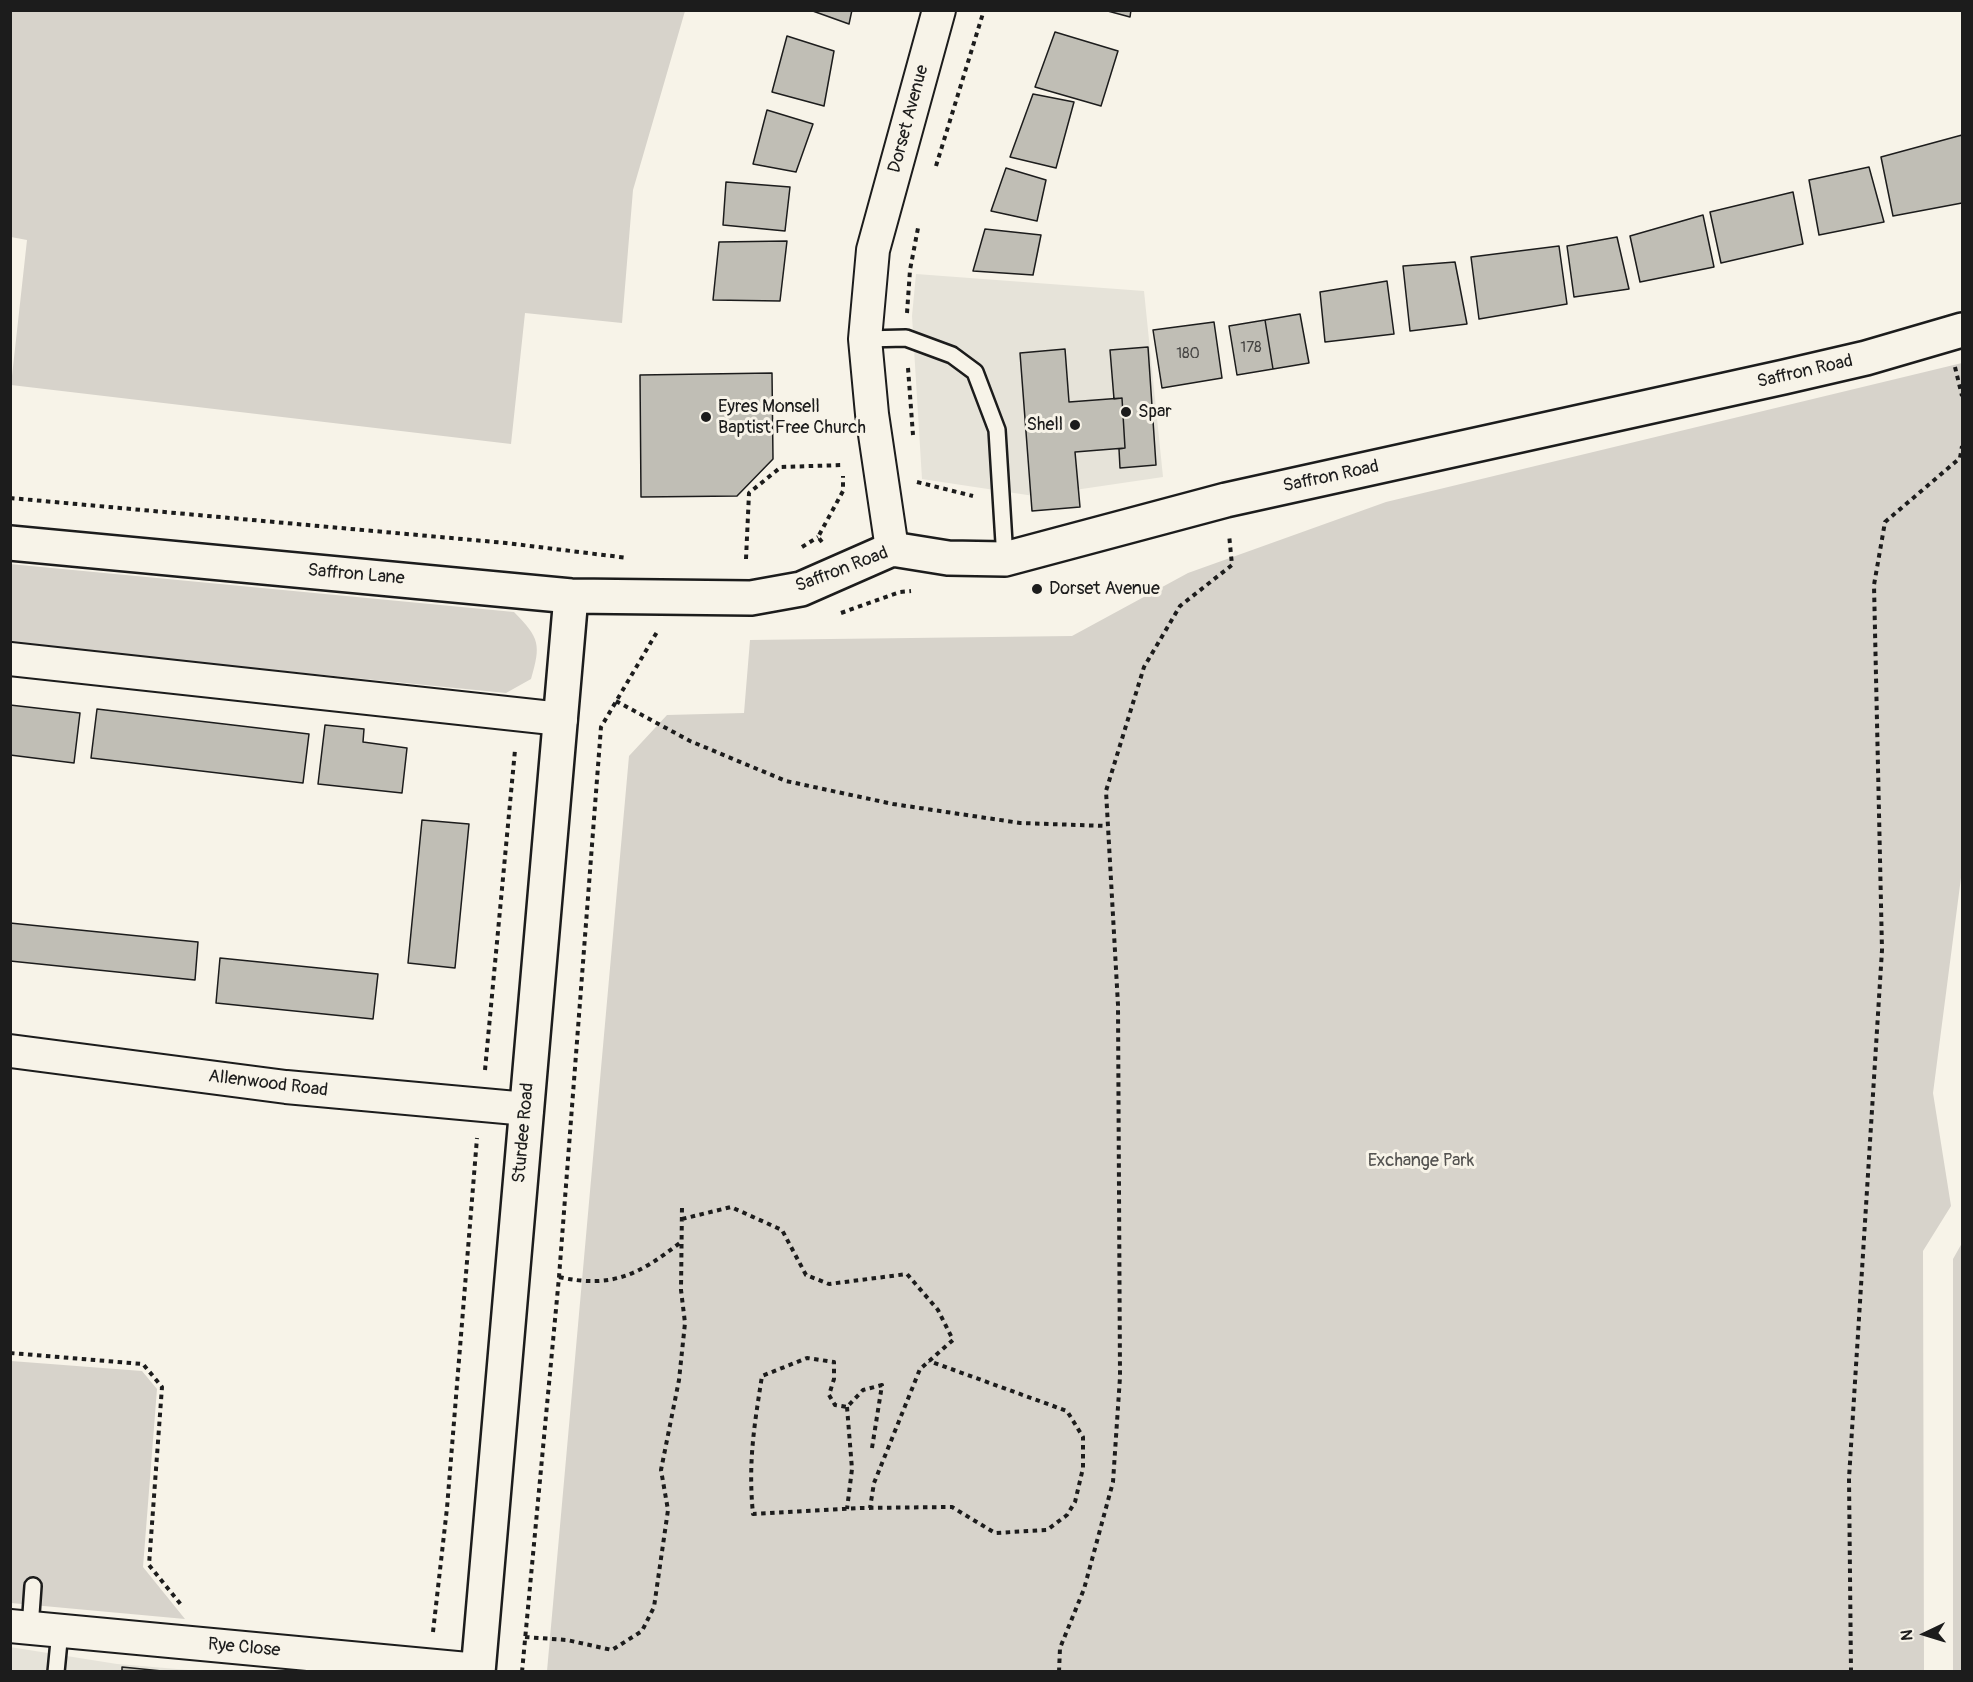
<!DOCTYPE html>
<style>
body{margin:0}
#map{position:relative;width:1973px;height:1682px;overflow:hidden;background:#f7f3e8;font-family:Pangolin,sans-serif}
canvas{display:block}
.frame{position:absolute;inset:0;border:12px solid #1c1c1c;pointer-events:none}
.north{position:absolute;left:1895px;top:1604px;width:60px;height:60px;-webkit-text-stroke:4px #f7f3e8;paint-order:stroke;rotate:266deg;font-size:16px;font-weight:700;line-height:24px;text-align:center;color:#1c1c1c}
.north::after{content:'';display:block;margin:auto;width:21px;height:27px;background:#1c1c1c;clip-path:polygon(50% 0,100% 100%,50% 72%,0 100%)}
</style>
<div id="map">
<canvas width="1973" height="1682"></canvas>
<div class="frame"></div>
<div class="north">N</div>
</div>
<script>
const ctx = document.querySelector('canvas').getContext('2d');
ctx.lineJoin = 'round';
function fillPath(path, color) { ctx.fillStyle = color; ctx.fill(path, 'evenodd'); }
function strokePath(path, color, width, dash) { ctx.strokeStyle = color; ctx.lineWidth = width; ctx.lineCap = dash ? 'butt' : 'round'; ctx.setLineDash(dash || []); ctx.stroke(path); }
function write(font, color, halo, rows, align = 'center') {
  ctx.font = font + ' Pangolin,sans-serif'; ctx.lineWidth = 6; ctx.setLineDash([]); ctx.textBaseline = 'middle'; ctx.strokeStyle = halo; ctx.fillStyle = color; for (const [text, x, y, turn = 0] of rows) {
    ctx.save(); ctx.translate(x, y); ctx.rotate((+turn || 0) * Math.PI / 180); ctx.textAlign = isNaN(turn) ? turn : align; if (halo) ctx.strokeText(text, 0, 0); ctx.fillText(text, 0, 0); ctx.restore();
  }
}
fillPath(new Path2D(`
 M 916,274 L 1144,291 L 1163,477 L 1034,496 L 922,479 L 912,316 Z
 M 10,1647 L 117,1664 L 201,1671 L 11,1671 Z`), '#e6e3d9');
fillPath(new Path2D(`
 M 10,11 L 685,11 L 633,190 L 622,323 L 525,313 L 511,444 L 11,385 L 27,240 L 11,237 Z
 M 1962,363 L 1962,870 L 1933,1093 L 1951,1206 L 1923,1251 L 1924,1671 L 547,1671 L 629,756 L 667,715 L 744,713 L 750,640 L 1072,636 L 1188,573 L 1386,502 Z
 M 10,564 L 514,612 C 540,638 541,645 531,679 L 506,693 L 11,644 Z
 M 1962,1243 L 1962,1671 L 1953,1672 L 1953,1259 Z
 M 11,1361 L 142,1371 L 157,1389 L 143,1567 L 185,1619 L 11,1603 Z`), '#d7d3cb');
const building = new Path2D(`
 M 810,10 L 852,10 L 849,24 Z
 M 1104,10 L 1131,10 L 1130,17 Z
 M 1055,32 L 1118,51 L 1101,106 L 1035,87 Z
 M 787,36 L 834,51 L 824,106 L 772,92 Z
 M 1033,94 L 1074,102 L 1056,168 L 1010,157 Z
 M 767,110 L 813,124 L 796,172 L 753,164 Z
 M 1962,135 L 1962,203 L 1893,216 L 1881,157 Z
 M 1869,167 L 1884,222 L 1819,235 L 1809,180 Z
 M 1006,168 L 1046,180 L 1037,221 L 991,211 Z
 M 726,182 L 790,187 L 785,231 L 723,225 Z
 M 1793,192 L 1803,244 L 1721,263 L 1710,212 Z
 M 1703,215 L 1714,267 L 1640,282 L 1630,236 Z
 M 985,229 L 1041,235 L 1033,275 L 973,271 Z
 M 1617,237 L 1629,289 L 1574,297 L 1567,246 Z
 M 787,241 L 780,301 L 713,300 L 719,242 Z
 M 1559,246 L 1567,304 L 1479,319 L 1471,257 Z
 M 1455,262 L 1467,324 L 1410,331 L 1403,266 Z
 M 1387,281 L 1394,334 L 1325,342 L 1320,292 Z
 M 1300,314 L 1309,363 L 1273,369 L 1265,320 Z
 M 1265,320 L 1273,369 L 1237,375 L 1229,326 Z
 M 1214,322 L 1222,378 L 1162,388 L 1153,330 Z
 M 1148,347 L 1156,465 L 1120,468 L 1119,449 L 1125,448 L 1122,398 L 1114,399 L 1110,350 Z
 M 1065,349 L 1069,402 L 1122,398 L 1125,448 L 1075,452 L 1080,507 L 1032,511 L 1020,353 Z
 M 772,373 L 773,459 L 737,496 L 641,497 L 640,375 Z
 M 10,705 L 80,713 L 74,763 L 10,755 Z
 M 97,709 L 309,734 L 303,783 L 91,758 Z
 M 325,725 L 364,729 L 363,742 L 407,748 L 402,793 L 318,784 Z
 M 422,820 L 469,824 L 455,968 L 408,963 Z
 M 10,923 L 198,942 L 195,980 L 10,961 Z
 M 220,958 L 378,974 L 373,1019 L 216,1003 Z
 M 122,1667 L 172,1672 L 122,1672 Z`);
fillPath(building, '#c0beb5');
strokePath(building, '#1c1c1c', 1.5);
const lane = new Path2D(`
 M 865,339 L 906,338 L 952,355 L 975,372 L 997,430 L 1005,559
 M 30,1628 L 33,1586
 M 56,1672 L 60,1631`);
const street = new Path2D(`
 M 892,549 L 872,414 L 865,339 L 873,250 L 939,10
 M 10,659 L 561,719
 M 10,1051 L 286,1087 L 527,1109
 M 10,1626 L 478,1670`);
const secondary = new Path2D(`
 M 10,543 L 571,596 L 751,598 L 801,589 L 892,549 L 948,558 L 1005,559 L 1226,500 L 1784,377 L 1866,358 L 1962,330
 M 478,1672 L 571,596`);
strokePath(lane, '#1c1c1c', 20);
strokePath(street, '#1c1c1c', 36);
strokePath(secondary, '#1c1c1c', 38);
strokePath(new Path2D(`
 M 936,166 L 984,10
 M 907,313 L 910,270 L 918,228
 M 1955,367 L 1962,396
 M 908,368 L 913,435
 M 917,482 L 973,496
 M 10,498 L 506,543 L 628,558
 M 822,542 L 818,537 L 843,491 L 843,476
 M 802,547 L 818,537
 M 746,559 L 749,493 L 781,467 L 844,465
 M 841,613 L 900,592 L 911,591
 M 616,701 L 690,741 L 786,781 L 893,804 L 1020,823 L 1107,826
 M 485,1070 L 515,750
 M 682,1219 L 731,1207 L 782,1230 L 806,1275 L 829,1284 L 907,1274 L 938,1310 L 953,1340 L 920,1369 L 874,1483 L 870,1508
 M 559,1277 C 612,1289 640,1274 681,1242
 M 10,1353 L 143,1364 L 162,1387 L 149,1565 L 183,1607
 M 847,1407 L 852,1469 L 847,1509
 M 872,1448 L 882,1385 L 863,1390 L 847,1407 L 835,1405 L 829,1395 L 834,1379 L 834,1362 L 807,1358 L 762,1376 C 754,1427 748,1463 753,1514 L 860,1508 L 952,1507 L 995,1533 L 1047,1530 L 1067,1515 L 1075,1502 L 1083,1468 L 1083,1437 L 1067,1411 L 929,1361
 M 433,1632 L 447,1508 L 477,1138
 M 525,1637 L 567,1640 L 612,1650 L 642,1631 L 654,1607 L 668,1510 L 661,1470 L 679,1380 L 685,1323 L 681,1290 L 682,1206
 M 522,1672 L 559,1277 L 601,727 L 657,632
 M 1059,1672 L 1060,1648 L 1084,1589 L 1113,1482 L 1120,1377 L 1118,1005 L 1106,791 L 1144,667 L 1180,606 L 1232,565 L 1229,534
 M 1851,1672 L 1849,1478 L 1882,950 L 1874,585 L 1885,522 L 1960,458 L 1962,446`), '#1c1c1c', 4, [4.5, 4.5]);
strokePath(lane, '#f7f3e8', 15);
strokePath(street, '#f7f3e8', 32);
strokePath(secondary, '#f7f3e8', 33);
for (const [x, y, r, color] of [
 [1126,412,6,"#1c1c1c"],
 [706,417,6,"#1c1c1c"],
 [1075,425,6,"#1c1c1c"],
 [1037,589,6,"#1c1c1c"]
]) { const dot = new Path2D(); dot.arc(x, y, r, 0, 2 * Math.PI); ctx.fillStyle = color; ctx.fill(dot); strokePath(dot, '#f7f3e8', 2); }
write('15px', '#454442', null, [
 ["178",1251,348],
 ["180",1188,354]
]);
write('18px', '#1c1c1c', '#f7f3e8', [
 ["Dorset Avenue",909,119,-75],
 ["Saffron Road",1805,372,-13],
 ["Saffron Road",1331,477,-12],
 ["Saffron Road",842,570,-21],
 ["Saffron Lane",356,575,5],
 ["Allenwood Road",268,1084,7],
 ["Sturdee Road",524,1133,-85],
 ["Rye Close",244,1648,5]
]);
write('18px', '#1c1c1c', '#f7f3e8', [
 ["Eyres Monsell",718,407],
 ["Baptist Free Church",718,428],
 ["Spar",1138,412],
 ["Shell",1063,425,"right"],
 ["Dorset Avenue",1049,589]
], 'left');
write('18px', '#545351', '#f7f3e8', [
 ["Exchange Park",1421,1161]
]);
</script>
